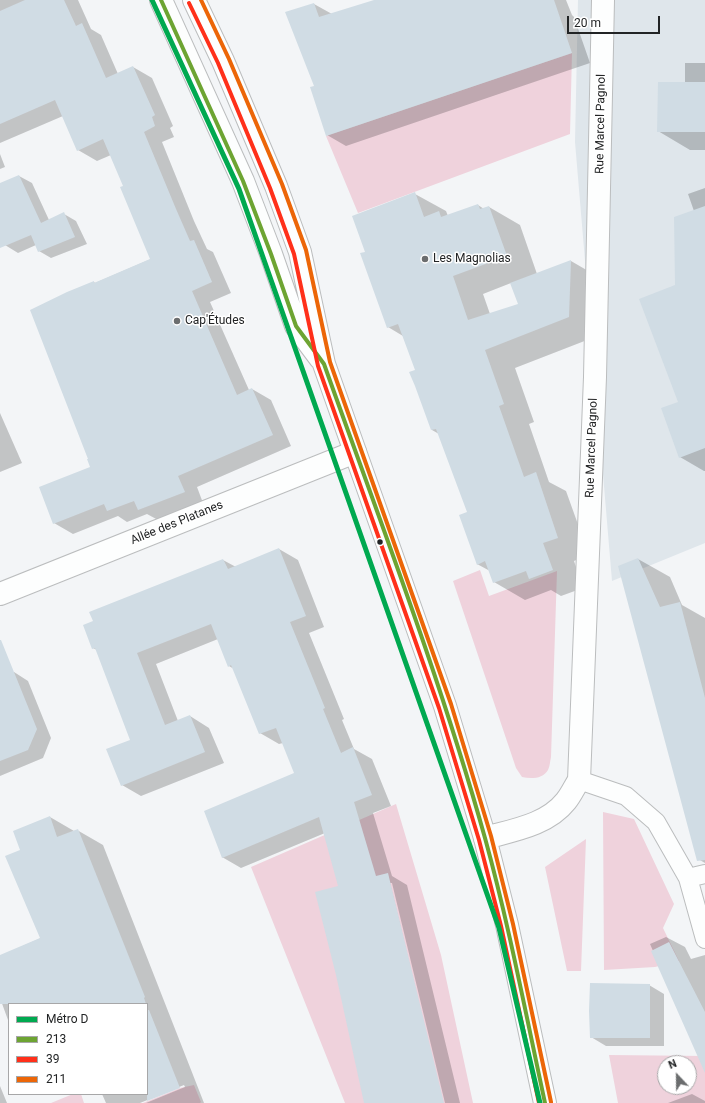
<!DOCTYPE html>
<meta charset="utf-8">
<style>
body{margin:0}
#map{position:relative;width:705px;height:1103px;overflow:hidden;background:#f3f5f7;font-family:Roboto,sans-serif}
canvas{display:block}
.legend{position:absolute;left:8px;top:1003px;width:140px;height:92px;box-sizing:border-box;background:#fff;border:1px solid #a7a7a8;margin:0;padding:5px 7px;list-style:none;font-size:12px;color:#222425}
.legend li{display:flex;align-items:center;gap:8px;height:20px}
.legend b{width:20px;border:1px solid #a7a7a8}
.north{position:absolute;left:657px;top:1055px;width:40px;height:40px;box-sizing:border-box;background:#fff;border:1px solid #a7a7a8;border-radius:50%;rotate:338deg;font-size:11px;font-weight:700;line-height:16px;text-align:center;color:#222425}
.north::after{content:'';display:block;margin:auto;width:14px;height:18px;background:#6b6d6e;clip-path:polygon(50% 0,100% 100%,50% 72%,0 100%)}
.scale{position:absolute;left:567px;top:16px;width:93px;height:18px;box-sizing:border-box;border:2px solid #222425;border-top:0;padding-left:5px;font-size:12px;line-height:14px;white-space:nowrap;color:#222425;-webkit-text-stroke:3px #fff;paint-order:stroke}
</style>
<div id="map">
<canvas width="705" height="1103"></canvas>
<ul class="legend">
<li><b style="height:5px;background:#00a950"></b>Métro D</li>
<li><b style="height:5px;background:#6da432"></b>213</li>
<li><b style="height:5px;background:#ff301a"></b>39</li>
<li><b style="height:5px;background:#ec6608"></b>211</li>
</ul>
<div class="north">N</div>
<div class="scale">20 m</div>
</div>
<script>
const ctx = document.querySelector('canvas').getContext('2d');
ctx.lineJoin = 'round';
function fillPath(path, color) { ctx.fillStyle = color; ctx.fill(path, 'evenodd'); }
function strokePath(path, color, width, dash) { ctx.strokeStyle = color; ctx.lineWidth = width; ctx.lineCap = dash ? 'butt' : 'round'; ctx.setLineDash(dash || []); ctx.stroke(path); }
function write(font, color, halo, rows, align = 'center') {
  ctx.font = font + ' Roboto,sans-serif'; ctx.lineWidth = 3; ctx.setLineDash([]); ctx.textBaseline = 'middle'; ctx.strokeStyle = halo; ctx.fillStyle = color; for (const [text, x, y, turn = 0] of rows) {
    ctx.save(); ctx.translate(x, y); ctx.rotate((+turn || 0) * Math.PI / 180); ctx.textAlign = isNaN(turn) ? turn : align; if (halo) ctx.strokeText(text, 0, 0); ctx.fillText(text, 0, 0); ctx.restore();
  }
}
fillPath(new Path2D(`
 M 578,0 L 705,0 L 705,543 L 612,581 L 575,142 Z`), '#dfe6eb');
fillPath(new Path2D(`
 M 572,53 L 570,134 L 358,213 L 326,136 Z
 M 480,570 L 489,596 L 557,571 L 551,757 C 550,761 550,766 548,770 C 543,779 531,779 522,777 L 516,768 L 453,581 Z
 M 396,804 L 441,955 L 473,1103 L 345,1103 L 251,867 Z
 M 603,812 L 634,819 L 674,904 L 663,928 L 679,961 L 655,967 L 604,970 Z
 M 586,839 L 581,971 L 567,971 L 545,867 Z
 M 609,1055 L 705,1056 L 705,1103 L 618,1103 ZM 665,1063 L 689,1063 L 689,1087 L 665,1087 Z
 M 194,1085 L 201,1102 L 200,1103 L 143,1103 L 180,1088 Z
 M 73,1094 L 81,1094 L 84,1103 L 51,1103 Z`), '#efd2dc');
fillPath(new Path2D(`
 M 0,0 L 78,0 L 91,29 L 101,35 L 118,74 L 133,67 L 152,78 L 173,126 L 170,128 L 174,137 L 162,142 L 194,221 L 207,249 L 213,252 L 231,293 L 210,302 L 249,390 L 252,389 L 271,400 L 291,446 L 197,487 L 203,503 L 158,520 L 147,514 L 127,522 L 118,516 L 73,534 L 54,523 L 91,467 L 89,459 L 94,282 L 95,283 L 151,259 L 125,186 L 111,155 L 97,161 L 78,150 L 63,116 L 0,143 Z
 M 377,0 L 566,0 L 572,15 L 574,17 L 590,63 L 346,146 L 327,135 L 315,86 L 314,4 L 332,14 Z
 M 685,63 L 705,63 L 705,150 L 690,150 L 658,131 L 685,83 Z
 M 0,154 L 5,167 L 0,169 Z
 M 19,176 L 32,183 L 49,220 L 64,214 L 76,221 L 87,244 L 51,258 L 39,251 L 36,245 L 18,253 L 5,245 L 0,234 L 0,184 Z
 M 705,188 L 705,471 L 704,471 L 680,457 L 679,403 L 694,211 L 688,194 Z
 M 415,194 L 446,211 L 448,216 L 478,205 L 484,209 L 489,207 L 520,225 L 537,274 L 571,261 L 602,279 L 600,335 L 515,368 L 534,422 L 529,424 L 549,482 L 566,491 L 589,555 L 574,561 L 583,588 L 561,596 L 551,590 L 525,600 L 494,582 L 490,571 L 477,564 L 468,512 L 439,434 L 432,430 L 416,370 L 403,336 L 388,327 L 366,252 ZM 511,283 L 519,305 L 490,314 L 483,294 Z
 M 0,413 L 22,463 L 0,472 Z
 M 279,549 L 298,560 L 324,627 L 309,633 L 344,719 L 342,720 L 354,749 L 372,759 L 391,806 L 373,813 L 392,876 L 407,885 L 460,1103 L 445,1103 L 392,883 L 390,883 L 443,1103 L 366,1103 L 339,887 L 325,833 L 241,868 L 222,857 L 295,773 L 283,743 L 279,744 L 260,733 L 234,669 L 229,666 L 218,639 L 156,664 L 178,721 L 190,716 L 209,728 L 224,763 L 141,796 L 122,785 L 131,740 L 97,650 L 93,648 L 223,560 L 236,567 Z
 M 638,559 L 670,577 L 682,605 L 705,618 L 705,863 L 698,859 L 619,567 Z
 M 14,672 L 28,681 L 51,738 L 43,758 L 0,776 L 0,678 Z
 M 50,817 L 74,831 L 77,830 L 103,845 L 204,1103 L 146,1103 L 185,1087 L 184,1085 L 140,1103 L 106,1103 L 102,1094 L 147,1094 L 147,1004 L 9,1004 L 8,1020 L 0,998 L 0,956 L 41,938 L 21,850 Z
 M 666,937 L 685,947 L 691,959 L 705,955 L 705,1070 L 650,944 Z
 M 649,985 L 664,994 L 664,1046 L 606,1046 L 591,1037 Z
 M 0,1086 L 7,1103 L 0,1103 Z
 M 692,1094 L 705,1101 L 705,1103 L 668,1103 Z`), '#0003');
fillPath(new Path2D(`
 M 25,0 L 64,0 L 76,26 L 82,23 L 106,78 L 133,66 L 155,115 L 152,117 L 155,126 L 144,132 L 176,209 L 190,241 L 194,240 L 212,282 L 192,291 L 237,395 L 252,388 L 273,435 L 178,476 L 185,492 L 138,510 L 134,501 L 107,511 L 104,504 L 53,524 L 39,487 L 90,467 L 87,459 L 88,459 L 30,310 L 67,292 L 94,281 L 94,283 L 150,259 L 120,187 L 123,186 L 103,139 L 77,151 L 55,100 L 0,124 L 0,11 Z
 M 374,0 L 554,0 L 572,53 L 326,136 L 310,87 L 314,86 L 285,12 L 314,3 L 319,17 Z
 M 658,82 L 705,82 L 705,132 L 657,132 Z
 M 19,175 L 41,223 L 64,212 L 75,237 L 38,252 L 31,235 L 0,248 L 0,183 Z
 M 415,192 L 424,217 L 439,211 L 441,217 L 478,204 L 480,209 L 489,206 L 507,256 L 453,276 L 468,320 L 518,304 L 510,283 L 571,260 L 569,317 L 485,350 L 504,404 L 499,406 L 524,477 L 536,472 L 558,538 L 543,543 L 553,570 L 529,579 L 526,571 L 493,583 L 485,561 L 477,565 L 459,515 L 467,512 L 436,429 L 431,430 L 415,386 L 409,372 L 415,370 L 398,324 L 387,328 L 360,253 L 365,252 L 352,216 Z
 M 705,206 L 705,448 L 679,458 L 661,408 L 678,402 L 639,299 L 675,285 L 674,217 Z
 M 279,548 L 306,616 L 290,622 L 325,708 L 323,709 L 341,753 L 353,747 L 372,795 L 354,802 L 376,876 L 388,873 L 444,1103 L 364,1103 L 336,975 L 315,892 L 338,886 L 319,817 L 222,858 L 204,811 L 294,773 L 276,728 L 259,734 L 231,665 L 228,667 L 211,624 L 137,653 L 165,725 L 190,715 L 205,752 L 121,786 L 106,749 L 130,740 L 95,648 L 92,649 L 83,625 L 93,621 L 89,612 L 223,559 L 228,569 Z
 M 638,558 L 660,607 L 680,602 L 705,698 L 705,860 L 697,861 L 618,566 Z
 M 0,640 L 1,640 L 37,729 L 28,750 L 0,761 Z
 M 50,816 L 57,837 L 78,829 L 145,997 L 144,998 L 146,1004 L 0,1004 L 0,955 L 40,938 L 5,856 L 20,850 L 13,831 Z
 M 669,942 L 705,1012 L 705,1073 L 651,951 Z
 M 590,983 L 650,984 L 650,1038 L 590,1038 L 589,1011 Z
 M 147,1010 L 149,1010 L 180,1088 L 147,1101 Z`), '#d0dce4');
const service = new Path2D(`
 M 579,780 L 626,796 L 656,822 L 688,878 L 705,874
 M 688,878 L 705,939`);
const minor = new Path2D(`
 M 0,594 L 355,452
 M 485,838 C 514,830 547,825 566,801 C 571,795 575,786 579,780 L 595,377 L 603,0`);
const tertiary = new Path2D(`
 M 161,0 L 243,181 L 271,254 L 296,326 L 320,358
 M 194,0 L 223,61 L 276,186 L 300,252 L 324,364 L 445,706 L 485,838 L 507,925 L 545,1103`);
strokePath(service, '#bbbdbe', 20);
strokePath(minor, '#bbbdbe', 24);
strokePath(tertiary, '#bbbdbe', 24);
strokePath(service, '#fdfefe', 18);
strokePath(minor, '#fdfefe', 22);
strokePath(tertiary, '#fdfefe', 22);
strokePath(new Path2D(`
 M 161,0 L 243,181 L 271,254 L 296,326 L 324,364 C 380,521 440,677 485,838 C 509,925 526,1015 545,1103`), '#6da432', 4);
strokePath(new Path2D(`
 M 189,3 L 218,63 L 270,188 L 294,254 L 318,366 L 439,708 L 479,840 L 501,926 L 539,1103`), '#ff301a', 4);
strokePath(new Path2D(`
 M 201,0 L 229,59 L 282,184 L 306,250 L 330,362 L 451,704 L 491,836 L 513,924 L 551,1102`), '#ec6608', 4);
strokePath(new Path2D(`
 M 152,0 L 239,189 L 499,928 L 540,1103`), '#00a950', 5);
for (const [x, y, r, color] of [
 [425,259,4,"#6b6d6e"],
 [177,321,4,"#6b6d6e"],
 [380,542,3.5,"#222425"]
]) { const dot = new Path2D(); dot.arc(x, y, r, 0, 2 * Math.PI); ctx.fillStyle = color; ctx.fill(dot); strokePath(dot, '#fff', 1.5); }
write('12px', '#222425', '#fff', [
 ["Rue Marcel Pagnol",601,124,-89],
 ["Rue Marcel Pagnol",592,448,-88],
 ["Allée des Platanes",177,523,-22]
]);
write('12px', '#222425', '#fff', [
 ["Les Magnolias",433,259],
 ["Cap'Études",185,321]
], 'left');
</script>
